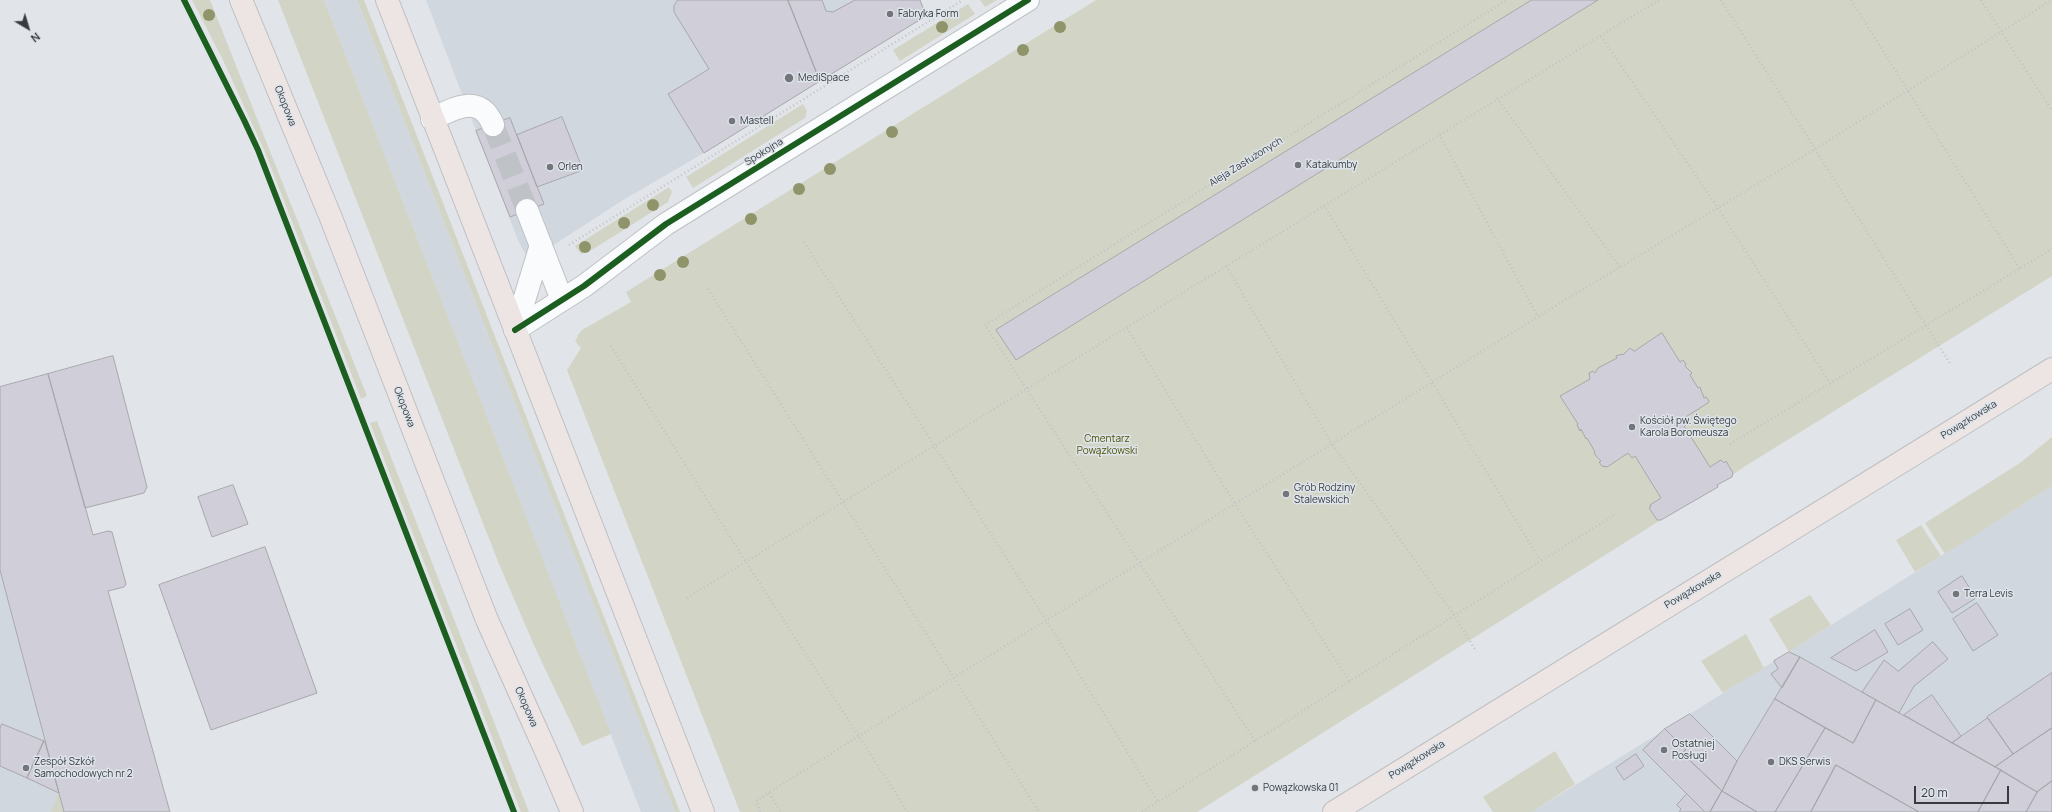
<!DOCTYPE html>
<meta charset="utf-8">
<style>
body{margin:0}
#map{position:relative;width:2052px;height:812px;overflow:hidden;background:#e1e4e8;font-family:Manrope,sans-serif}
canvas{display:block}
.north{position:absolute;left:8px;top:8px;width:40px;height:40px;-webkit-text-stroke:3px #dee4eb;paint-order:stroke;rotate:142deg;font-size:11px;font-weight:700;line-height:16px;text-align:center;color:#383b3d}
.north::after{content:'';display:block;margin:auto;width:14px;height:18px;background:#383b3d;clip-path:polygon(50% 0,100% 100%,50% 72%,0 100%)}
.scale{position:absolute;left:1914px;top:786px;width:95px;height:18px;box-sizing:border-box;border:2px solid #383b3d;border-top:0;padding-left:5px;font-size:12px;line-height:14px;white-space:nowrap;color:#383b3d;-webkit-text-stroke:3px #dee4eb;paint-order:stroke}
</style>
<div id="map">
<canvas width="2052" height="812"></canvas>
<div class="north">N</div>
<div class="scale">20 m</div>
</div>
<script>
const ctx = document.querySelector('canvas').getContext('2d');
ctx.lineJoin = 'round';
function fillPath(path, color) { ctx.fillStyle = color; ctx.fill(path, 'evenodd'); }
function strokePath(path, color, width, dash) { ctx.strokeStyle = color; ctx.lineWidth = width; ctx.lineCap = dash ? 'butt' : 'round'; ctx.setLineDash(dash || []); ctx.stroke(path); }
function write(font, color, halo, rows, align = 'center') {
  ctx.font = font + ' Manrope,sans-serif'; ctx.lineWidth = 3; ctx.setLineDash([]); ctx.textBaseline = 'middle'; ctx.strokeStyle = halo; ctx.fillStyle = color; for (const [text, x, y, turn = 0] of rows) {
    ctx.save(); ctx.translate(x, y); ctx.rotate((+turn || 0) * Math.PI / 180); ctx.textAlign = isNaN(turn) ? turn : align; if (halo) ctx.strokeText(text, 0, 0); ctx.fillText(text, 0, 0); ctx.restore();
  }
}
fillPath(new Path2D(`
 M 324,0 L 357,0 L 675,812 L 641,812 Z
 M 426,0 L 920,0 L 926,16 L 704,153 L 623,200 L 529,261 L 518,240 Z
 M 2052,486 L 2052,812 L 1532,812 L 1690,714 Z
 M 0,570 L 45,742 L 64,812 L 0,812 Z`), '#d1d7df');
fillPath(new Path2D(`
 M 192,0 L 210,0 L 367,396 L 361,399 L 265,152 L 222,58 Z
 M 278,0 L 324,0 L 611,734 L 582,746 L 537,652 L 499,564 Z
 M 357,0 L 364,0 L 680,812 L 675,812 Z
 M 980,0 L 997,0 L 985,7 Z
 M 1096,0 L 2052,0 L 2052,276 L 1747,465 L 1717,485 L 1718,487 L 1675,511 L 1197,812 L 740,812 L 567,370 L 581,348 L 575,341 L 578,337 L 577,336 L 582,330 L 631,302 L 626,292 Z
 M 968,4 L 975,14 L 900,61 L 893,50 Z
 M 803,104 L 807,111 L 805,118 L 693,188 L 686,177 Z
 M 669,187 L 672,192 L 668,202 L 590,251 L 581,254 L 575,246 Z
 M 377,421 L 529,812 L 521,812 L 370,423 Z
 M 2052,437 L 2052,486 L 1945,554 L 1925,523 L 2020,463 Z
 M 1921,525 L 1941,556 L 1915,572 L 1896,540 Z
 M 1810,595 L 1831,625 L 1789,652 L 1769,619 Z
 M 1746,634 L 1764,668 L 1723,693 L 1701,661 Z
 M 1555,751 L 1575,784 L 1532,812 L 1493,812 L 1483,797 Z
 M 59,793 L 64,812 L 51,812 Z`), '#d2d5c5');
const building = new Path2D(`
 M 678,0 L 788,0 L 820,81 L 704,153 L 668,94 L 709,69 L 674,12 L 674,6 Z
 M 788,0 L 822,0 L 826,11 L 833,12 L 855,0 L 920,0 L 926,16 L 820,81 Z
 M 1532,0 L 1598,0 L 1016,360 L 996,330 Z
 M 562,117 L 583,170 L 537,187 L 517,135 Z
 M 510,118 L 544,204 L 510,217 L 476,131 Z
 M 1662,333 L 1680,362 L 1683,360 L 1686,364 L 1685,366 L 1692,373 L 1690,375 L 1698,388 L 1700,387 L 1704,398 L 1706,397 L 1709,401 L 1708,403 L 1684,418 L 1687,424 L 1684,426 L 1710,467 L 1721,460 L 1724,463 L 1726,461 L 1733,473 L 1732,477 L 1717,485 L 1718,487 L 1661,520 L 1657,520 L 1649,508 L 1651,507 L 1650,505 L 1661,498 L 1635,456 L 1632,458 L 1628,453 L 1607,467 L 1602,466 L 1599,462 L 1601,461 L 1597,457 L 1594,453 L 1595,452 L 1587,438 L 1586,439 L 1581,429 L 1580,431 L 1577,425 L 1578,424 L 1560,396 L 1590,379 L 1589,373 L 1593,371 L 1595,373 L 1598,368 L 1617,358 L 1616,356 L 1622,354 L 1623,355 L 1630,348 L 1634,351 Z
 M 113,356 L 147,487 L 144,493 L 85,508 L 48,374 Z
 M 48,374 L 93,535 L 108,531 L 112,532 L 126,584 L 124,587 L 108,591 L 170,812 L 64,812 L 0,570 L 0,387 Z
 M 233,485 L 248,524 L 212,537 L 198,497 Z
 M 265,547 L 317,693 L 211,730 L 159,585 Z
 M 1962,576 L 1976,598 L 1952,613 L 1938,592 Z
 M 1977,603 L 1998,635 L 1973,651 L 1953,619 Z
 M 1910,609 L 1923,630 L 1898,645 L 1885,624 Z
 M 1875,630 L 1888,652 L 1856,671 L 1831,658 Z
 M 1933,642 L 1948,659 L 1914,686 L 1899,713 L 1862,692 L 1884,660 L 1898,671 Z
 M 1789,652 L 1800,657 L 1782,688 L 1771,674 L 1778,669 L 1774,661 Z
 M 1800,657 L 1876,700 L 1853,743 L 1775,699 Z
 M 2052,673 L 2052,728 L 2013,754 L 1987,717 Z
 M 1932,695 L 1961,736 L 1952,743 L 1904,715 Z
 M 1775,699 L 1825,728 L 1775,812 L 1757,812 L 1722,791 L 1737,761 Z
 M 1876,700 L 2001,770 L 1978,812 L 1919,812 L 1836,765 L 1811,812 L 1775,812 L 1825,728 L 1853,743 Z
 M 1690,714 L 1737,761 L 1722,791 L 1682,753 L 1686,750 L 1665,729 Z
 M 1988,718 L 2013,754 L 1995,767 L 1952,743 Z
 M 2,724 L 44,741 L 27,778 L 0,766 L 0,729 Z
 M 2052,728 L 2052,781 L 2037,792 L 1995,767 Z
 M 1665,729 L 1686,750 L 1682,753 L 1722,791 L 1710,812 L 1705,812 L 1643,750 Z
 M 44,741 L 45,742 L 59,793 L 27,778 Z
 M 1636,754 L 1644,766 L 1624,780 L 1616,768 Z
 M 1836,765 L 1919,812 L 1811,812 Z
 M 2001,770 L 2037,792 L 2026,812 L 1978,812 Z
 M 2052,781 L 2052,812 L 2026,812 L 2038,791 Z
 M 1722,791 L 1757,812 L 1710,812 Z
 M 1687,794 L 1705,812 L 1679,812 L 1681,809 L 1677,805 Z`);
fillPath(building, '#d0ced9');
strokePath(building, '#a7a8ab', 1);
strokePath(new Path2D(`
 M 493,125 L 527,210`), '#bfc2c6', 22, [22, 11]);
const minor = new Path2D(`
 M 432,119 C 455,108 480,93 493,125
 M 527,210 L 562,300
 M 515,330 L 584,286 L 666,224 L 1028,0
 M 515,330 L 541,245`);
const major = new Path2D(`
 M 241,0 L 331,218 L 487,620 L 549,758 L 572,812
 M 387,0 L 703,812
 M 1334,812 L 2052,369`);
strokePath(minor, '#bfc1c4', 24);
strokePath(major, '#bebfc1', 24);
strokePath(new Path2D(`
 M 1721,0 L 1951,365
 M 1851,0 L 2020,269
 M 1981,0 L 2052,111
 M 1601,36 L 1718,208 L 1830,383
 M 1497,98 L 1620,267
 M 1439,134 L 1538,317
 M 1324,205 L 1540,560
 M 804,242 L 1046,620 L 1158,802
 M 569,245 L 963,0
 M 1226,266 L 1332,444 L 1454,615 L 1476,651
 M 708,289 L 1039,812
 M 1127,328 L 1235,504 L 1349,681
 M 611,346 L 746,562 L 908,812
 M 1730,444 L 2052,249
 M 687,598 L 1659,0
 M 1255,741 L 985,325 L 1507,0
 M 769,793 L 781,812
 M 760,812 L 756,801 L 859,736 L 1549,310 L 1815,149 L 2052,0
 M 1142,812 L 1614,515`), '#c2c3c5', 2.5, [1, 3]);
strokePath(minor, '#fafbfc', 22);
strokePath(major, '#ece5e4', 22);
strokePath(new Path2D(`
 M 331,0 L 649,812
 M 351,0 L 668,812`), '#d5d6d8', 1);
strokePath(new Path2D(`
 M 184,0 L 244,120 L 258,150 L 514,812
 M 515,330 L 584,286 L 666,224 L 1028,0`), '#1b5e20', 6);
ctx.fillStyle = '#90946a';
for (const [x, y] of [
 [209,15],
 [942,27],
 [1060,27],
 [1023,50],
 [892,132],
 [830,169],
 [799,189],
 [653,205],
 [751,219],
 [624,223],
 [585,247],
 [683,262],
 [660,275]
]) { ctx.beginPath(); ctx.arc(x, y, 6, 0, 2 * Math.PI); ctx.fill(); }
for (const [x, y, r, color] of [
 [890,14,4,"#737679"],
 [789,78,5,"#737679"],
 [732,121,4,"#737679"],
 [1298,165,4,"#737679"],
 [550,167,4,"#737679"],
 [1632,427,4,"#737679"],
 [1286,494,4,"#737679"],
 [1956,594,4,"#737679"],
 [1664,750,4,"#737679"],
 [1771,762,4,"#737679"],
 [26,768,4,"#737679"],
 [1255,788,4,"#737679"]
]) { const dot = new Path2D(); dot.arc(x, y, r, 0, 2 * Math.PI); ctx.fillStyle = color; ctx.fill(dot); strokePath(dot, '#dee4eb', 1.5); }
write('10px', '#383b3d', '#dee4eb', [
 ["Fabryka Form",898,14],
 ["MediSpace",798,78],
 ["Mastell",740,121],
 ["Katakumby",1306,165],
 ["Orlen",558,167],
 ["Kościół pw. Świętego",1640,421],
 ["Karola Boromeusza",1640,433],
 ["Grób Rodziny",1294,488],
 ["Stalewskich",1294,500],
 ["Terra Levis",1964,594],
 ["Ostatniej",1672,744],
 ["Posługi",1672,756],
 ["Zespół Szkół",34,762],
 ["Samochodowych nr 2",34,774],
 ["DKS Serwis",1779,762],
 ["Powązkowska 01",1263,788]
], 'left');
write('10px', '#383b3d', '#dee4eb', [
 ["Okopowa",285,106,68],
 ["Spokojna",764,152,-32],
 ["Aleja Zasłużonych",1246,162,-32],
 ["Okopowa",404,407,69],
 ["Powązkowska",1969,420,-32],
 ["Powązkowska",1693,590,-31],
 ["Okopowa",526,707,66],
 ["Powązkowska",1417,760,-32]
]);
write('10px', '#4e5302', '#dee4eb', [
 ["Cmentarz",1107,439],
 ["Powązkowski",1107,451]
]);
</script>
